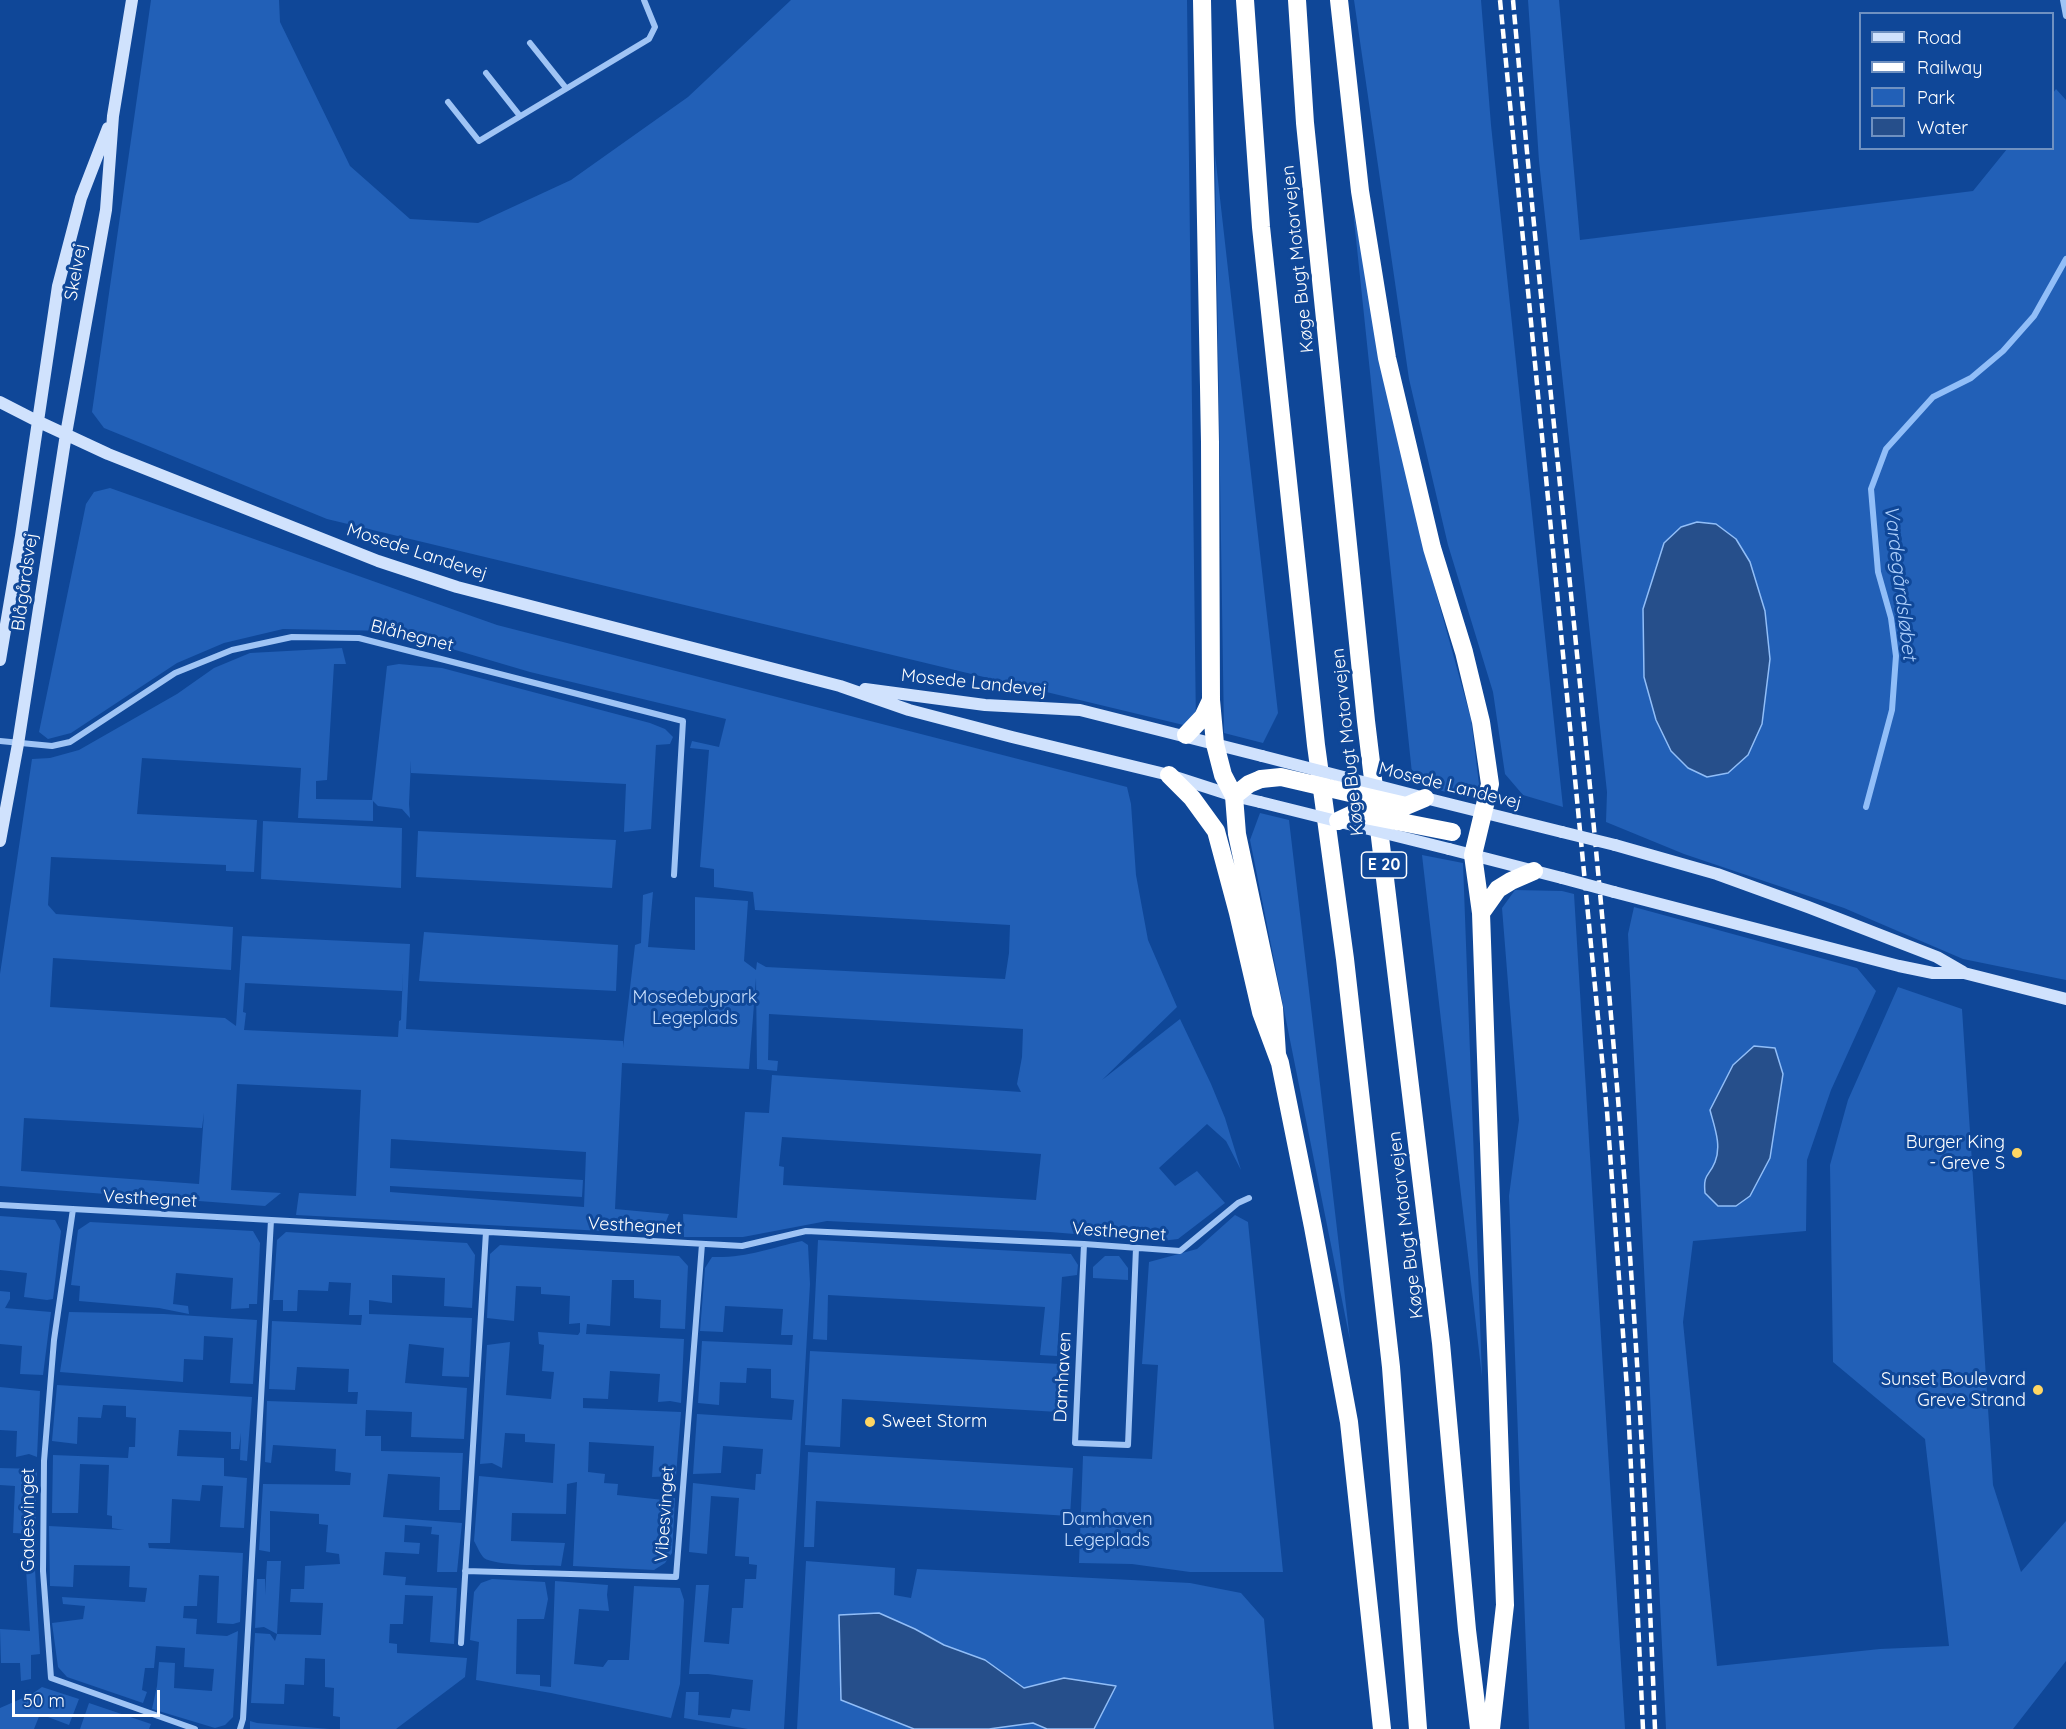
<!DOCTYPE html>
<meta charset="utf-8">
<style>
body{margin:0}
#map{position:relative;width:2066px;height:1729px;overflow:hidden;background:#0f4798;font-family:Quicksand,sans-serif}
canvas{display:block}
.legend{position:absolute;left:1859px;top:12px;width:195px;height:138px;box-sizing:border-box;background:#0f4798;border:2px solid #6f91c1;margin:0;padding:8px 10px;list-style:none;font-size:18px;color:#fff}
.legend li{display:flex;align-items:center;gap:12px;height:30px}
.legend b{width:30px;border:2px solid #6f91c1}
.scale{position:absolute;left:12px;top:1690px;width:148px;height:27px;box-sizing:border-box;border:3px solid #fff;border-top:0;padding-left:8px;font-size:18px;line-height:21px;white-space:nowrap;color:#fff;-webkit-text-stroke:4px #0f4798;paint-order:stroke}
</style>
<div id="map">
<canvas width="2066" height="1729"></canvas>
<ul class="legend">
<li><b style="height:8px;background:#d0e2fd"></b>Road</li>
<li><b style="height:8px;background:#fff"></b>Railway</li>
<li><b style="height:16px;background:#2260b7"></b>Park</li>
<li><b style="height:16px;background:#264f8b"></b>Water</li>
</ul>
<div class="scale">50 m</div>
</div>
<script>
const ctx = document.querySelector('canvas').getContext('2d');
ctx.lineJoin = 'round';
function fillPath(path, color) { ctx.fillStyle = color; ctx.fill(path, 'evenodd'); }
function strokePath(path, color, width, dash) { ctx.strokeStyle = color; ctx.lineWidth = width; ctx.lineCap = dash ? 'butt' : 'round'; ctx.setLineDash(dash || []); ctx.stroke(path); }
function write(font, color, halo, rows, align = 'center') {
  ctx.font = font + ' Quicksand,sans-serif'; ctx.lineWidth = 6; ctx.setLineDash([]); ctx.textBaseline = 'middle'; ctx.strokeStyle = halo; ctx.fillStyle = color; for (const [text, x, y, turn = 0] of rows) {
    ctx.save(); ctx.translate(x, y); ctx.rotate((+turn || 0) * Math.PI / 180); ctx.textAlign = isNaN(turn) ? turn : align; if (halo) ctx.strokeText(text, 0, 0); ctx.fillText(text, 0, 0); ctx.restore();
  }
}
fillPath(new Path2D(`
 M 151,0 L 279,0 L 280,22 L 350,166 L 410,219 L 478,223 L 571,180 L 688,97 L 791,0 L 1187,0 L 1196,728 L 327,519 L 104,428 L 92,412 Z
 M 1354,0 L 1481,0 L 1491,125 L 1563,807 L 1523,795 L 1505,774 L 1493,692 L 1448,545 L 1409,379 Z
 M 1528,0 L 1559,0 L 1580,240 L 1973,191 L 2007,149 L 2052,148 L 2053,93 L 2056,89 L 2066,100 L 2066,980 L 1963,959 L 1844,908 L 1684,854 L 1606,822 L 1607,792 L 1539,161 Z
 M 1215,154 L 1278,713 L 1263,743 L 1224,733 Z
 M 1353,210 L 1422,542 L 1471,719 L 1479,784 L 1474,793 L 1457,795 L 1413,783 Z
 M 110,488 L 497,625 L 1127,787 L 1131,804 L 1136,875 L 1148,940 L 1177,1007 L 1102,1080 L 1180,1019 L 1211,1084 L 1225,1118 L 1241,1170 L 1226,1141 L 1207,1124 L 1159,1168 L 1175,1186 L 1197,1171 L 1225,1203 L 1178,1239 L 1161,1241 L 1050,1232 L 827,1221 L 743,1237 L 684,1237 L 683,1214 L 737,1218 L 745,1112 L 769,1113 L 772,1075 L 1021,1092 L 1017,1084 L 1022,1057 L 1023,1029 L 769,1014 L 768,1060 L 778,1061 L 777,1071 L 757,1069 L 756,978 L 749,1069 L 622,1063 L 615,1209 L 669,1214 L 661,1234 L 296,1215 L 299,1193 L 356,1196 L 361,1090 L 237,1084 L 231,1190 L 281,1193 L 265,1206 L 0,1186 L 0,974 L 32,759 L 50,758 L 79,750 L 177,694 L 214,668 L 250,653 L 342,648 L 346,664 L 334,664 L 327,780 L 316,781 L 316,799 L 372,800 L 387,666 L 399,664 L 442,668 L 650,723 L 665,729 L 673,737 L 670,744 L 656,745 L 651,829 L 624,832 L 626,784 L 411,773 L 411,760 L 409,804 L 410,818 L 402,809 L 378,806 L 373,801 L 373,821 L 298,818 L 301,768 L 142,758 L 137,814 L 257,820 L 254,872 L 226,871 L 226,865 L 51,857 L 48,905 L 56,914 L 233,927 L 231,970 L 53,958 L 50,1007 L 225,1018 L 236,1026 L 242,936 L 410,944 L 406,1029 L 623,1041 L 623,1048 L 635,945 L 641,943 L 643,895 L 653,892 L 648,947 L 695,950 L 695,897 L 748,901 L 744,961 L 756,970 L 757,962 L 766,967 L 1005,979 L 1009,953 L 1010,925 L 755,910 L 753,892 L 714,887 L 714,869 L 700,867 L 709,750 L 690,748 L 692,741 L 719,747 L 726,719 L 530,672 L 391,631 L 283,629 L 224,643 L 177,663 L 71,733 L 48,739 L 39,732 L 86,504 L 94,492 ZM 403,972 L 401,1020 L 399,1021 L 398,1037 L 244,1030 L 246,1013 L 243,1012 L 245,983 L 402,991 ZM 204,1113 L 199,1184 L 21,1171 L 24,1118 L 202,1128 ZM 782,1137 L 1041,1154 L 1036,1200 L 783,1185 L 784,1167 L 779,1166 ZM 391,1139 L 586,1152 L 584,1207 L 390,1192 L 390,1186 L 582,1197 L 583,1180 L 390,1168 Z
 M 1260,813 L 1289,820 L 1350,1340 L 1250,840 Z
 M 263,821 L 402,828 L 401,888 L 261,879 Z
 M 418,831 L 616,840 L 612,888 L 416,877 Z
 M 1422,855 L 1463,863 L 1482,1377 Z
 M 1515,890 L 1562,891 L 1574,894 L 1625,1729 L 1529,1729 L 1509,1196 L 1519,1120 L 1502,908 Z
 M 1634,907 L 1857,968 L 1876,991 L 1831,1090 L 1807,1160 L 1806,1231 L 1693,1241 L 1683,1322 L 1717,1666 L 1880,1649 L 1949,1646 L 1925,1439 L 1833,1362 L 1830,1165 L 1848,1100 L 1898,987 L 1962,1009 L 1993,1485 L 2021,1572 L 2066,1521 L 2066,1661 L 2013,1729 L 1666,1729 L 1628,934 Z
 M 424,932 L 618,945 L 616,991 L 419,981 Z
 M 1235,1215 L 1248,1222 L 1283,1572 L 1190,1572 L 1132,1564 L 1079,1563 L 1083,1456 L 1152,1459 L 1158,1365 L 1142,1364 L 1149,1262 L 1197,1249 Z
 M 0,1216 L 55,1220 L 61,1231 L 53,1299 L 47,1300 L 24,1297 L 27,1273 L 0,1270 Z
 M 90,1222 L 253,1231 L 260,1243 L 257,1304 L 249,1304 L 249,1308 L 231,1309 L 233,1278 L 176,1273 L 173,1304 L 188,1306 L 189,1314 L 159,1308 L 79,1301 L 80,1286 L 71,1285 L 78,1230 Z
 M 286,1232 L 467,1243 L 475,1255 L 472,1308 L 444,1306 L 445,1278 L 392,1275 L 392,1303 L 369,1300 L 369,1314 L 472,1318 L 469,1377 L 442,1376 L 444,1348 L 409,1344 L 405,1383 L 467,1388 L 464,1439 L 411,1437 L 412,1412 L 366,1410 L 365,1436 L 381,1436 L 381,1451 L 463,1453 L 460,1510 L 439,1510 L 440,1477 L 388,1474 L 383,1517 L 462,1523 L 457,1572 L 437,1572 L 439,1535 L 431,1534 L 432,1527 L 405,1525 L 404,1542 L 420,1543 L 419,1554 L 385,1552 L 383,1575 L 406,1577 L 405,1585 L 457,1588 L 454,1644 L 430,1642 L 433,1596 L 405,1595 L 403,1624 L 390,1624 L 389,1643 L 397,1644 L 397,1653 L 467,1658 L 465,1677 L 396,1729 L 340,1729 L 340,1717 L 333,1716 L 334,1688 L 325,1687 L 325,1659 L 305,1658 L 304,1685 L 285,1684 L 284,1704 L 251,1703 L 255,1633 L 270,1634 L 275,1641 L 277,1634 L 264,1627 L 255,1628 L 257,1579 L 265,1579 L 265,1595 L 267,1561 L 281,1561 L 277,1634 L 321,1635 L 323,1603 L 290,1602 L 291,1589 L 304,1589 L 305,1566 L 340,1564 L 339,1554 L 326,1552 L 328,1525 L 319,1524 L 319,1514 L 270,1511 L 270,1552 L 259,1550 L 263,1484 L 350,1485 L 351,1473 L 335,1471 L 336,1449 L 273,1445 L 271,1463 L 265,1462 L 267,1401 L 357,1404 L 358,1392 L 348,1392 L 349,1369 L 297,1367 L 295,1390 L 269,1389 L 272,1321 L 361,1325 L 362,1315 L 349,1315 L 351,1283 L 329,1282 L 328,1291 L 298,1290 L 297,1311 L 283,1311 L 283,1300 L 273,1300 L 277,1240 Z
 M 818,1240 L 1071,1254 L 1078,1265 L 1077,1275 L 1062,1277 L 1057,1356 L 1040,1355 L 1045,1307 L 828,1295 L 827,1340 L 813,1339 Z
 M 802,1241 L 808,1245 L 810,1284 L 784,1729 L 748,1729 L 684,1718 L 686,1692 L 699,1692 L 698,1715 L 730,1718 L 732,1709 L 750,1711 L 753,1680 L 708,1674 L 689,1674 L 696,1585 L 709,1585 L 704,1642 L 729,1644 L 732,1608 L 743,1608 L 745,1579 L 756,1579 L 757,1565 L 749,1564 L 749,1557 L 735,1556 L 739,1498 L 711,1496 L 707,1554 L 689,1552 L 693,1483 L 755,1490 L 756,1474 L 761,1474 L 763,1449 L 723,1446 L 721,1473 L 693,1474 L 697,1414 L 792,1420 L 794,1400 L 771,1398 L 771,1369 L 747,1368 L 746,1383 L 720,1382 L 719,1405 L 698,1403 L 702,1341 L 792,1345 L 793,1335 L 781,1335 L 783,1309 L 725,1306 L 723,1332 L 700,1331 L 705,1268 L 712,1257 C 747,1258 770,1248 802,1241 Z
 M 500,1245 L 679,1256 L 688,1266 L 685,1329 L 660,1328 L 661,1300 L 634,1298 L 634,1280 L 612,1280 L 610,1326 L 587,1324 L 586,1334 L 684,1339 L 681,1403 L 670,1401 L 658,1402 L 660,1374 L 610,1371 L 608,1399 L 583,1398 L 583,1408 L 681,1412 L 676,1476 L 652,1477 L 654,1446 L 589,1442 L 588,1472 L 605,1474 L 604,1483 L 618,1484 L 617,1495 L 664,1500 L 675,1498 L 672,1553 L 665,1563 L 654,1570 L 573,1566 L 577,1482 L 567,1484 L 566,1514 L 512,1513 L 511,1541 L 565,1543 L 561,1566 C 545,1565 495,1566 484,1558 C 480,1554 477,1546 474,1541 L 479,1476 L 553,1483 L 555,1444 L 525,1442 L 525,1434 L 505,1433 L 502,1468 L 492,1463 L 480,1464 L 487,1345 L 510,1342 L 506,1395 L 551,1399 L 554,1372 L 542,1371 L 544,1345 L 539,1344 L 538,1332 L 578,1335 L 580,1332 L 580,1323 L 569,1324 L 570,1296 L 541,1294 L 541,1287 L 516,1286 L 514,1321 L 487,1318 L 490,1254 Z
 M 1105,1256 L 1119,1256 L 1128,1268 L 1128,1280 L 1093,1278 L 1093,1267 Z
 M 0,1291 L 10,1292 L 10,1299 L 5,1308 L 51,1312 L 43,1375 L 20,1374 L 22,1346 L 0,1344 Z
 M 69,1312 L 164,1314 L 257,1320 L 253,1384 L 230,1383 L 233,1338 L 204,1336 L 203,1360 L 184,1359 L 183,1382 L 60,1372 Z
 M 810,1351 L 1060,1364 L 1058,1412 L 842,1399 L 840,1447 L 805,1445 Z
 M 57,1385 L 252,1397 L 247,1461 L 240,1460 L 241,1433 L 239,1449 L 231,1449 L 231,1432 L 179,1430 L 177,1456 L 224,1458 L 224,1476 L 247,1478 L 244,1528 L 220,1527 L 223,1486 L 202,1485 L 200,1501 L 172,1499 L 170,1543 L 148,1543 L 149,1548 L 243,1553 L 240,1622 L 233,1624 L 217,1623 L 219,1576 L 199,1575 L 197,1606 L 184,1606 L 183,1618 L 197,1619 L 196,1634 L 227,1636 L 238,1631 L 233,1717 L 225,1725 L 215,1728 L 152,1709 L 157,1686 L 159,1662 L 175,1663 L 174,1688 L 212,1691 L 214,1669 L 184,1667 L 185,1648 L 156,1646 L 154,1668 L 145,1668 L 142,1690 L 147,1692 L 143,1703 L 67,1677 L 58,1667 L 52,1623 L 83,1619 L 85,1606 L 63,1604 L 62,1597 L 145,1602 L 147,1588 L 129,1587 L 130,1566 L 74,1565 L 73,1587 L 50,1586 L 49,1526 L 124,1530 L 112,1528 L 112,1516 L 107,1515 L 109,1465 L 80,1464 L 78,1513 L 52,1513 L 53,1455 L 128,1458 L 129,1447 L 135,1447 L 136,1418 L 126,1417 L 126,1406 L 103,1405 L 101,1418 L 78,1417 L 77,1444 L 52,1441 Z
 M 0,1387 L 40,1391 L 37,1457 L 29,1454 L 16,1457 L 17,1431 L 0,1430 Z
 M 808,1452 L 1073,1468 L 1070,1516 L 816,1501 L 814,1547 L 804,1547 Z
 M 0,1468 L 37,1469 L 35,1534 L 13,1533 L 15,1486 L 0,1485 Z
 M 806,1561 L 895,1568 L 894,1595 L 911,1598 L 917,1569 L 1190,1583 L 1241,1593 L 1264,1619 L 1274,1729 L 1094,1729 L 1116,1687 L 1064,1678 L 1024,1688 L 985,1660 L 944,1645 L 915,1629 L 879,1613 L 841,1700 L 914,1729 L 797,1729 Z
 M 26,1569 L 35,1569 L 40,1654 L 31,1655 L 31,1679 L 21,1681 L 20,1663 L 1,1663 L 0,1629 L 30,1631 Z
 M 492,1579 L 545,1582 L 548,1599 L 544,1619 L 517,1619 L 516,1674 L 540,1675 L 540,1686 L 551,1687 L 555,1581 L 608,1585 L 607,1595 L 609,1611 L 579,1609 L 574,1664 L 603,1667 L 608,1660 L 629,1660 L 634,1586 L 680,1588 L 684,1600 L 680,1684 L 671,1718 L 551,1693 L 476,1680 L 479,1642 L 470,1640 L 474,1592 L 481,1583 Z
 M 42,1687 L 79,1699 L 69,1725 L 40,1714 L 34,1729 L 0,1729 L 0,1708 L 32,1694 Z
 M 89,1703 L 151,1724 L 149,1729 L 80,1729 Z
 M 250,1721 L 257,1723 L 330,1729 L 250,1729 Z
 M 1033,1723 L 1047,1729 L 989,1729 Z`), '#2260b7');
const water = new Path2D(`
 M 1697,522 L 1716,524 L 1736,539 L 1750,562 L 1765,611 L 1770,659 L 1762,724 L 1748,755 L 1728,773 L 1707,777 L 1688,768 L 1671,751 L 1656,720 L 1644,677 L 1643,609 L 1664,543 L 1681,527 Z
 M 1754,1046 L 1775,1048 L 1783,1074 L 1770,1158 L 1750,1196 L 1736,1206 L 1718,1206 L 1705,1193 C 1703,1173 1709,1177 1715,1162 C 1722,1145 1714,1126 1710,1110 L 1733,1065 Z
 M 879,1613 L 915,1629 L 944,1645 L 985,1660 L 1024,1688 L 1064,1678 L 1116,1686 L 1094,1729 L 1047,1729 L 1033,1723 L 989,1729 L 914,1729 L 841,1700 L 839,1615 Z`);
fillPath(water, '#264f8b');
strokePath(water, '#91bef8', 1.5);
strokePath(new Path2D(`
 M 1866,807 L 1892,710 L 1896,656 L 1891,618 L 1878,572 L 1871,489 L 1886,449 L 1933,397 L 1971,378 L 2003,351 L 2034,316 L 2066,259`), '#91bef8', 6);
strokePath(new Path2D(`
 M 2063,0 L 2066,16
 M 530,43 L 566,88
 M 486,73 L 520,116
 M 448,102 L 479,141 L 649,39 L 655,27 L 644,0
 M 0,741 L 52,746 L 70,742 L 175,673 L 232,650 L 292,637 L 359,638 L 683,721 L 674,875
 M 0,1205 L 742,1246 L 806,1231 L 1084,1244 L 1180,1251 L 1238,1203 L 1249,1198
 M 73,1209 L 54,1340 L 44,1461 L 43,1571 L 51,1678 L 195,1729
 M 1084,1244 L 1075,1443 L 1128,1445 L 1136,1248
 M 465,1571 L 676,1577 L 702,1244
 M 461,1643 L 486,1232
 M 240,1729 L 243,1719 L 271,1220`), '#9fc4f5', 6);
strokePath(new Path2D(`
 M 0,402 L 37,421 L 108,454 L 378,561 L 457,587 L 840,686 L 909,710 L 1012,737 L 1169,775 L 1234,796 L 1260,802
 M 0,660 L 21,536 L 58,286 L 81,198 L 108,128
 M 865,689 L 985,705 L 1080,710 L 1262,756
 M 1425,798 L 1562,832
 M 0,841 L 18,744 L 66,434 L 106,210 L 113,116 L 132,0
 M 1615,845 L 1717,874 L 1808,907 L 1937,957 L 1963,972
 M 1449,849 L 1562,878
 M 1614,892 L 1899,966 L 1933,973 L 1964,973 L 2066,999`), '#d0e2fd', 12);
strokePath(new Path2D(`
 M 1202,0 L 1210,442 L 1211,700 L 1215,744 L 1223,775 L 1234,796 L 1237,834 L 1274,1008 L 1277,1054
 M 1245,0 L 1261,227 L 1316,745 L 1345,959 L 1391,1367 L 1418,1729
 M 1297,0 L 1305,123 L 1366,721 L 1441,1343 L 1467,1630 L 1479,1729
 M 1339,0 L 1360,191 L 1387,358 L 1432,548 L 1464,652 L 1481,722 L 1490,784 L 1473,855 L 1481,913 L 1505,1605 L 1491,1729
 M 1186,735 L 1203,717 L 1211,700
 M 1169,775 L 1192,798 L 1216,831 L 1238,913 L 1261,1012 L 1280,1063 L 1313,1227 L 1349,1422 L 1382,1729
 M 1234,796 L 1249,784 L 1261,779
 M 1481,913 L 1498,889 L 1511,881 L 1534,871`), '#fff', 18);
strokePath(new Path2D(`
 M 1500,0 L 1607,1111 L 1628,1403 L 1643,1729
 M 1513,0 C 1546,371 1589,740 1619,1111 C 1636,1317 1647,1523 1655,1729`), '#fff', 4.5, [10, 4.5]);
strokePath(new Path2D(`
 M 1262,756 L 1425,798
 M 1260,802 L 1449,849
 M 1562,832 L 1615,845
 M 1562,878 L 1614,892`), '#d0e2fd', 12);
strokePath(new Path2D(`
 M 1261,779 L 1281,777 L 1406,806 L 1425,798
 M 1338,821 L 1355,813 L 1452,832`), '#fff', 18);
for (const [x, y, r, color] of [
 [2017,1153,6,"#ffd663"],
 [2038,1390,6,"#ffd663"],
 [870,1422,6,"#ffd663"]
]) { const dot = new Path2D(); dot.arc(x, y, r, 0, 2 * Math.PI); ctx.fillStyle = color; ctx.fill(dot); strokePath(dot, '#0f4798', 2); }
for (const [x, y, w] of [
 [1384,865,45]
]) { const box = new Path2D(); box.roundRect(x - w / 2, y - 13, w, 26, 4.5); ctx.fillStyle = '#0f4798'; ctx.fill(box); strokePath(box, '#fff', 1.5); }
write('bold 16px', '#fff', null, [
 ["E 20",1384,865]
]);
write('18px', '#fff', '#0f4798', [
 ["Køge Bugt Motorvejen",1298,259,-96],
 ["Skelvej",76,272,-80],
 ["Mosede Landevej",417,552,18],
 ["Blågårdsvej",25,582,-82],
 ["Blåhegnet",412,636,14],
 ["Mosede Landevej",974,683,6],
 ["Køge Bugt Motorvejen",1348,742,-96],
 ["Mosede Landevej",1450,786,14],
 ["Vesthegnet",150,1199,3],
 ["Køge Bugt Motorvejen",1406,1225,-97],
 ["Vesthegnet",635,1226,3],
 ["Vesthegnet",1119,1232,4],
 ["Damhaven",1063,1377,-87],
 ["Vibesvinget",665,1514,-86],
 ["Gadesvinget",29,1520,-90]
]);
write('18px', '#c8dffe', '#0f4798', [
 ["Mosedebypark",695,998],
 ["Legeplads",695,1019],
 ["Damhaven",1107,1520],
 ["Legeplads",1107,1541]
]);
write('18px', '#fff', '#0f4798', [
 ["Burger King",2005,1143],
 ["- Greve S",2005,1164],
 ["Sunset Boulevard",2026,1380],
 ["Greve Strand",2026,1401],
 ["Sweet Storm",882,1422,"left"]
], 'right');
write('italic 20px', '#accefb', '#0f4798', [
 ["Vardegårdsløbet",1900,583,83]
]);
</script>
